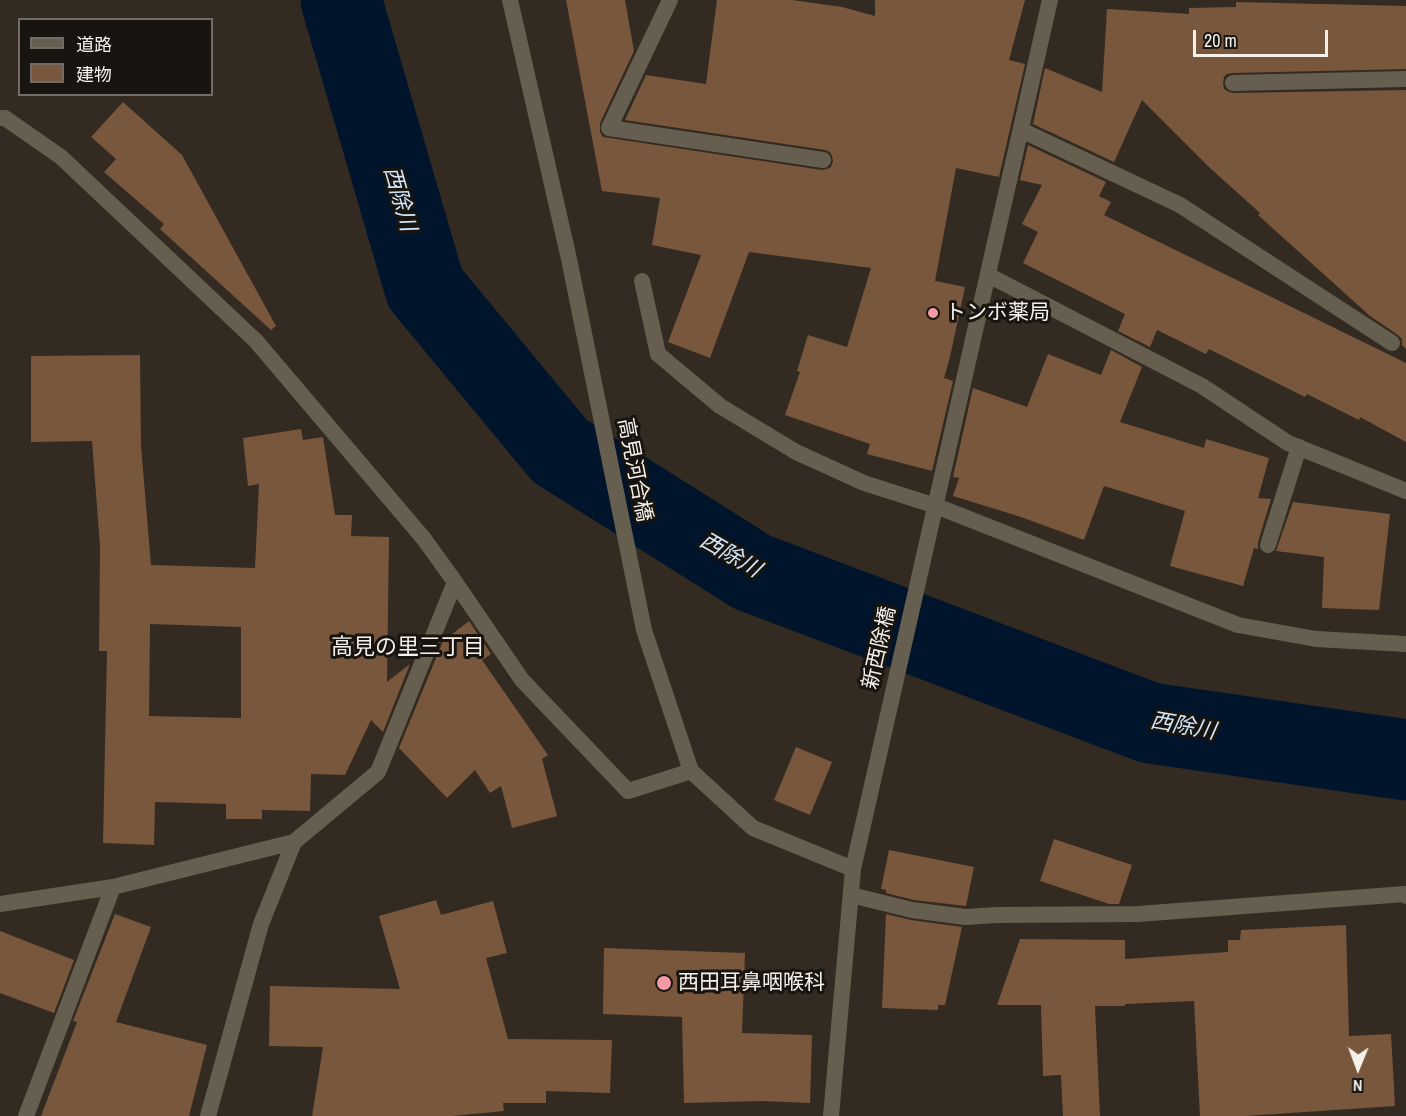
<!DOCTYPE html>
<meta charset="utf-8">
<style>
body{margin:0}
#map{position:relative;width:1406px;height:1116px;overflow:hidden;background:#332b21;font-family:"Archivo Narrow","Noto Sans JP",sans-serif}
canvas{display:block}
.legend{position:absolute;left:18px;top:18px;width:195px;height:78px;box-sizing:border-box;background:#181410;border:2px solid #716c67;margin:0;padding:8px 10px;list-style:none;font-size:18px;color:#f6f0ea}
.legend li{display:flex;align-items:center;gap:12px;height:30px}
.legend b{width:30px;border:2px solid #716c67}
.north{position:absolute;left:1328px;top:1038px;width:60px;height:60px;-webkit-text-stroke:4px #181410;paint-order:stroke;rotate:181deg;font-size:16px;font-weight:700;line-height:24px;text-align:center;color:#f6f0ea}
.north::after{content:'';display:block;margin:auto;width:21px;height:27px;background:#f6f0ea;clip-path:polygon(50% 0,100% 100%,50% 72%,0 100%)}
.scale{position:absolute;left:1193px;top:30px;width:135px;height:27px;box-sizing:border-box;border:3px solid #f6f0ea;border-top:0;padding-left:8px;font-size:18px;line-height:21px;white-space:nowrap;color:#f6f0ea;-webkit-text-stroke:4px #181410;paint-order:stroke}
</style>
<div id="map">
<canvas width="1406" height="1116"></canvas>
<ul class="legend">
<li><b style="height:8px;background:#665e4e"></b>道路</li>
<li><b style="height:16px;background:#78573d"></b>建物</li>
</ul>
<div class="north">N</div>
<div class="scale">20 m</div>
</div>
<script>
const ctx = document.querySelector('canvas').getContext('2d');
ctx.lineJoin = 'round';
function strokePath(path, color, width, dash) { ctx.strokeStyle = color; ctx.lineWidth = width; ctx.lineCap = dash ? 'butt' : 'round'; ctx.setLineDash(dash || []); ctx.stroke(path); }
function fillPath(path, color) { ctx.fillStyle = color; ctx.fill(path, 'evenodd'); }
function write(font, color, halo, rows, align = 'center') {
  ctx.font = font + ' "Archivo Narrow","Noto Sans JP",sans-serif'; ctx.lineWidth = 6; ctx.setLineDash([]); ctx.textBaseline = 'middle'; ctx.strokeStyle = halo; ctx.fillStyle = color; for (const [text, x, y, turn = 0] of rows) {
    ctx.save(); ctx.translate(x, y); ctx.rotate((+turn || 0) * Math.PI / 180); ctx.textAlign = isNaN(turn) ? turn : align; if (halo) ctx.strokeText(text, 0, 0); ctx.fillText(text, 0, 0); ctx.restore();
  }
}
strokePath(new Path2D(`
 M 341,0 L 425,288 L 560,451 L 752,572 L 1150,723 L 1406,760`), '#00142c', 81);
fillPath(new Path2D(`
 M 566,0 L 625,0 L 634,51 L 600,123 L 600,132 L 603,137 L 822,170 L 827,169 L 831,167 L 833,161 L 832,156 L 830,152 L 825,150 L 625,120 L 646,75 L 706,84 L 717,0 L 792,0 L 842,7 L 875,16 L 875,0 L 1025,0 L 1009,60 L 1025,64 L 999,177 L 956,168 L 935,281 L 965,287 L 950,357 L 944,378 L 953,381 L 932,471 L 867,454 L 870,444 L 785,415 L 800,372 L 797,371 L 808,335 L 847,347 L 871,268 L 749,252 L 710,358 L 668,342 L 701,255 L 652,245 L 660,198 L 602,191 Z
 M 1236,2 L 1406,6 L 1406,69 L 1233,73 L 1227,74 L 1224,77 L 1223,83 L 1224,89 L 1229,92 L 1233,93 L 1406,90 L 1406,349 L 1402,345 L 1402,339 L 1398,335 L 1370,316 L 1258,215 L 1260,213 L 1210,168 L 1142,100 L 1114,162 L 1033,124 L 1045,68 L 1102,92 L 1107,9 L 1189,14 L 1189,8 L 1236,7 Z
 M 123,102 L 182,155 L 276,326 L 271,330 L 160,229 L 164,224 L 104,172 L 116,159 L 91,137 Z
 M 1028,145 L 1106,182 L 1099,196 L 1111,202 L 1104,215 L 1406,363 L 1406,442 L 1360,417 L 1359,420 L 1307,394 L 1305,397 L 1209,349 L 1206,354 L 1157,330 L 1150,347 L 1118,331 L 1125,314 L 1023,263 L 1038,232 L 1022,224 L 1042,185 L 1020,180 Z
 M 1111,350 L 1142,367 L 1120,422 L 1204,448 L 1206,439 L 1269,458 L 1258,498 L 1271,499 L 1258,542 L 1258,549 L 1254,548 L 1243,586 L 1170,566 L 1185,511 L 1104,486 L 1084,540 L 1018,516 L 953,496 L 959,478 L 953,477 L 973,388 L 1027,407 L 1048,354 L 1101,375 Z
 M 140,355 L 141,446 L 151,565 L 255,568 L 259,484 L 248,486 L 243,438 L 301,429 L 303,440 L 323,437 L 335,515 L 352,515 L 351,536 L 389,537 L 387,682 L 410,664 L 383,732 L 371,720 L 345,775 L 311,774 L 310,811 L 262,810 L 262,819 L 226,819 L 226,804 L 155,802 L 154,845 L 103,843 L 107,651 L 99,651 L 100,546 L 92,441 L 31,442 L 31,356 ZM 150,624 L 241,627 L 241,718 L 149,716 Z
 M 1293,502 L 1390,514 L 1379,610 L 1322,608 L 1324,557 L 1276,551 Z
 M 469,621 L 491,654 L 482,660 L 548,755 L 542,759 L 557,816 L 512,828 L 501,786 L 490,793 L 475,770 L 447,798 L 399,748 L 443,641 Z
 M 796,747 L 832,762 L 810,815 L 774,800 Z
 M 1054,839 L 1132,865 L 1119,904 L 1109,904 L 1040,881 Z
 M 889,850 L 974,867 L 966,906 L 914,900 L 886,893 L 886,890 L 881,889 Z
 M 436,900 L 441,915 L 493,901 L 507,953 L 486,958 L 508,1039 L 612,1040 L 610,1093 L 546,1091 L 546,1103 L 503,1103 L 504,1111 L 452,1116 L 312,1116 L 323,1047 L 269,1046 L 270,986 L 400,989 L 379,916 Z
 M 115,914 L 151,927 L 116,1022 L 207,1045 L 189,1116 L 41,1116 L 77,1022 L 73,1021 Z
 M 886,914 L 911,920 L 962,927 L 945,1005 L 938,1005 L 938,1010 L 882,1008 Z
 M 1346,925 L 1349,1036 L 1391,1034 L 1395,1106 L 1245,1116 L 1200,1116 L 1194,1001 L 1125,1004 L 1125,1006 L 1095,1006 L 1100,1116 L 1063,1116 L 1061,1075 L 1043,1076 L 1041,1005 L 997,1005 L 1020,939 L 1125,940 L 1125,959 L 1228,952 L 1228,940 L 1240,940 L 1241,930 Z
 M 0,931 L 74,960 L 54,1013 L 0,993 Z
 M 604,948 L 745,953 L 742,1033 L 812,1035 L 810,1103 L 762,1101 L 684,1103 L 682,1017 L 603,1014 Z`), '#78573d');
strokePath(new Path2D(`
 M 642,281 L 658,354
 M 1268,545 L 1299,447`), '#665e4e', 16);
strokePath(new Path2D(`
 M 670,0 L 609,128 L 823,160
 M 1233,83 L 1406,79
 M 0,118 L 5,118 L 61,157 L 256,341 L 424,539 L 455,582
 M 1021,130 L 1180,205 L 1392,343
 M 988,275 L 1202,386 L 1288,443 L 1406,491
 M 658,354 L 720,406 L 796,452 L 864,483 L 936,506 L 1238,625 L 1316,639 L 1406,644
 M 851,895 L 912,910 L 965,917 L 997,915 L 1138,914 L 1405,894 L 1406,896
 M 0,904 L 113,887 L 294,842 L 378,772 L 455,582 L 522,680 L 628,791 L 691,771
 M 26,1116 L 113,887
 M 208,1116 L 261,924 L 294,842
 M 831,1116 L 853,869 L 1050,0`), '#665e4e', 16);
strokePath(new Path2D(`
 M 510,0 L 569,259 L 644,630 L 691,771 L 753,828 L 853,869`), '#665e4e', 16);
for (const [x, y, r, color] of [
 [933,313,6,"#f39aa7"],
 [664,983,8,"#f39aa7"]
]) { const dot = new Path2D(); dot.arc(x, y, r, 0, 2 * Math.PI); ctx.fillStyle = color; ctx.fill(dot); strokePath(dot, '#181410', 2); }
write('21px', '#f6f0ea', '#181410', [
 ["トンボ薬局",945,313],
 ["西田耳鼻咽喉科",678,983]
], 'left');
write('21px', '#f6f0ea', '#181410', [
 ["高見河合橋",634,470,79],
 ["新西除橋",880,648,-77]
]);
write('italic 22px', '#d2e6fa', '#181410', [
 ["西除川",399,199,74],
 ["西除川",730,556,30],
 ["西除川",1183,727,10]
]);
write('22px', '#f6f0ea', '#181410', [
 ["高見の里三丁目",408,648]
]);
</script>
